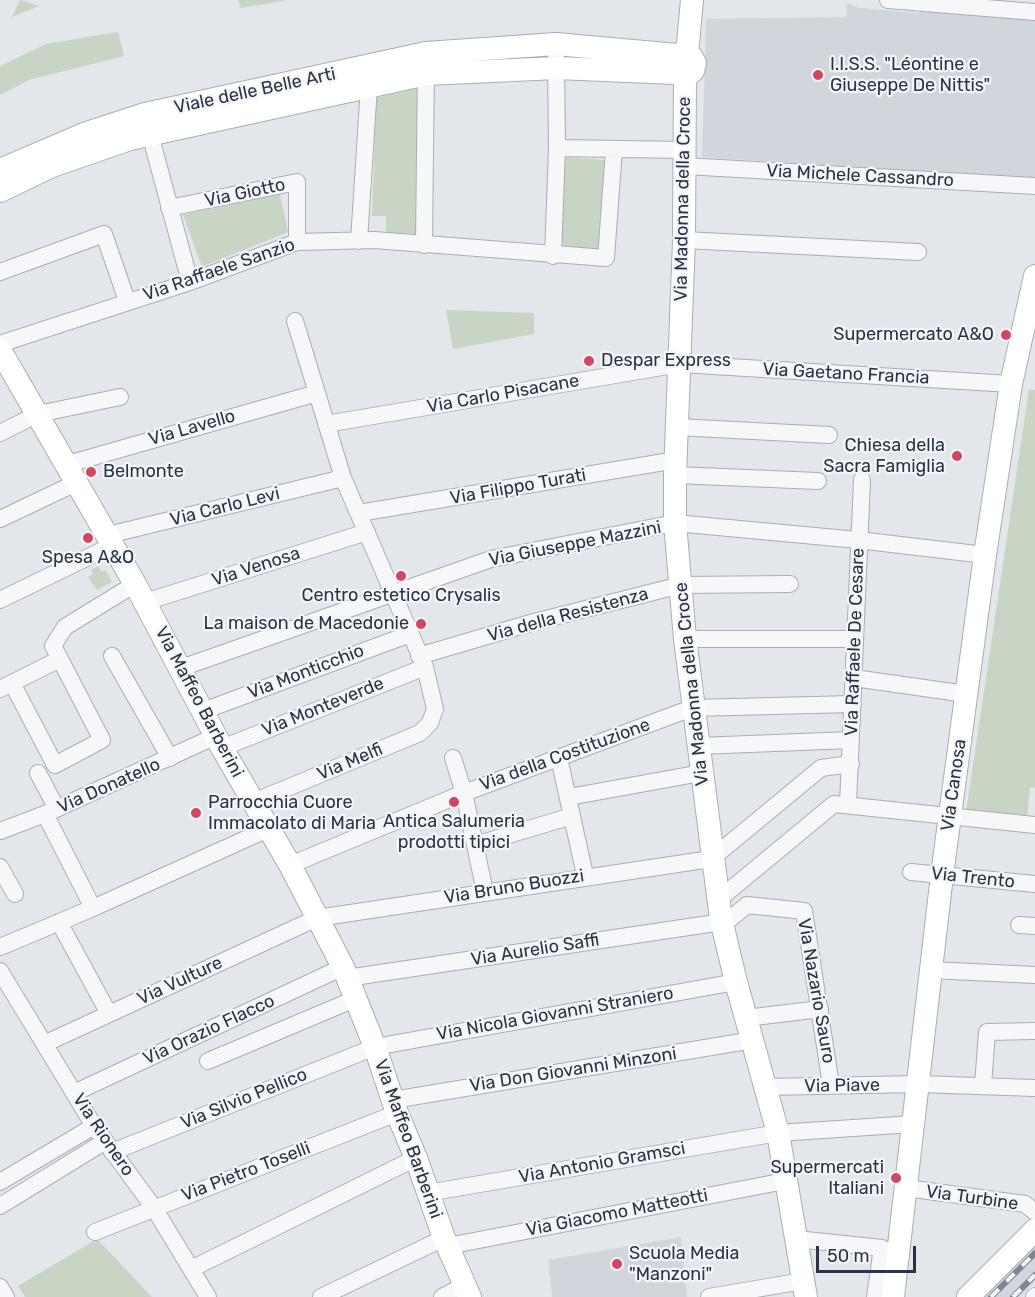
<!DOCTYPE html>
<meta charset="utf-8">
<style>
body{margin:0}
#map{position:relative;width:1035px;height:1297px;overflow:hidden;background:#e3e6eb;font-family:Rubik,sans-serif}
canvas{display:block}
.scale{position:absolute;left:816px;top:1246px;width:100px;height:27px;box-sizing:border-box;border:3px solid #2a3444;border-top:0;padding-left:8px;font-size:18px;line-height:21px;white-space:nowrap;color:#2a3444;-webkit-text-stroke:4px #f3f5f8;paint-order:stroke}
</style>
<div id="map">
<canvas width="1035" height="1297"></canvas>
<div class="scale">50 m</div>
</div>
<script>
const ctx = document.querySelector('canvas').getContext('2d');
ctx.lineJoin = 'round';
function fillPath(path, color) { ctx.fillStyle = color; ctx.fill(path, 'evenodd'); }
function strokePath(path, color, width, dash) { ctx.strokeStyle = color; ctx.lineWidth = width; ctx.lineCap = dash ? 'butt' : 'round'; ctx.setLineDash(dash || []); ctx.stroke(path); }
function write(font, color, halo, rows, align = 'center') {
  ctx.font = font + ' Rubik,sans-serif'; ctx.lineWidth = 4.5; ctx.setLineDash([]); ctx.textBaseline = 'middle'; ctx.strokeStyle = halo; ctx.fillStyle = color; for (const [text, x, y, turn = 0] of rows) {
    ctx.save(); ctx.translate(x, y); ctx.rotate((+turn || 0) * Math.PI / 180); ctx.textAlign = isNaN(turn) ? turn : align; if (halo) ctx.strokeText(text, 0, 0); ctx.fillText(text, 0, 0); ctx.restore();
  }
}
fillPath(new Path2D(`
 M 847,3 L 859,8 L 918,13 L 925,9 L 1035,17 L 1035,179 L 702,157 L 706,19 L 846,17 Z
 M 681,1237 L 687,1297 L 552,1297 L 548,1260 Z
 M 1035,1239 L 1035,1281 L 1020,1297 L 977,1297 Z`), '#d1d6dd');
fillPath(new Path2D(`
 M 20,0 L 39,6 L 12,17 Z
 M 238,0 L 288,0 L 241,8 Z
 M 118,32 L 124,56 L 29,80 L 0,95 L 0,66 L 46,44 Z
 M 422,87 L 419,234 L 386,233 L 386,216 L 372,216 L 376,98 Z
 M 564,157 L 605,160 L 602,249 L 561,247 Z
 M 280,194 L 288,232 L 202,267 L 183,215 Z
 M 446,310 L 534,313 L 534,334 L 453,349 Z
 M 1029,389 L 1035,390 L 1035,788 L 1030,787 L 1027,818 L 966,812 Z
 M 98,566 L 102,572 L 106,570 L 112,582 L 97,590 L 88,577 L 93,574 L 91,570 Z
 M 97,1239 L 152,1297 L 25,1297 L 18,1286 Z`), '#c9d5c4');
const street = new Path2D(`
 M 888,0 L 1035,12
 M 147,123 L 190,282
 M 557,148 L 686,150
 M 685,166 L 1035,186
 M 169,208 L 297,182 L 297,242
 M 684,240 L 918,252
 M 359,241 L 369,86 L 367,77
 M 424,245 L 426,63
 M 553,256 L 557,148 L 556,59
 M 0,272 L 104,234 L 127,301
 M 0,344 L 190,282 L 297,242 L 374,240 L 606,258 L 614,149
 M 326,424 L 680,364 L 1011,384
 M 677,427 L 829,435
 M 0,433 L 38,414 L 120,397
 M 68,464 L 317,393
 M 675,475 L 818,481
 M 359,513 L 676,460
 M 0,519 L 78,482
 M 108,535 L 343,478
 M 0,600 L 113,545
 M 145,602 L 367,532
 M 685,639 L 855,639
 M 112,656 L 170,758
 M 419,656 L 534,622 L 681,585 L 790,584
 M 181,668 L 491,559 L 675,523 L 858,540 L 985,555
 M 854,678 L 966,694
 M 12,683 L 55,765 L 102,740 L 60,659
 M 0,689 L 60,659 L 53,646 L 65,627 L 135,584
 M 203,711 L 410,634
 M 698,746 L 851,740
 M 222,748 L 425,667
 M 453,758 L 464,793 L 485,892
 M 559,758 L 585,875
 M 38,773 L 57,809
 M 569,797 L 701,773
 M 253,802 L 420,733 L 430,723 L 435,709 L 425,667 L 343,478 L 295,321
 M 848,804 L 862,480
 M 45,814 L 93,908
 M 0,831 L 45,814 L 216,736
 M 475,845 L 572,816
 M 290,865 L 464,793 L 692,708 L 853,704
 M 0,867 L 15,894
 M 911,872 L 1035,884
 M 718,900 L 834,804 L 1035,825
 M 721,919 L 730,919 L 747,905 L 804,911 L 831,1085
 M 59,922 L 109,1014
 M 1019,925 L 1035,926
 M 0,947 L 93,908 L 268,829
 M 931,970 L 1035,975
 M 0,971 L 94,1126 L 154,1208 L 208,1297
 M 347,978 L 722,922
 M 746,1018 L 820,1009
 M 44,1044 L 317,918 L 711,859 L 821,768 L 851,764
 M 208,1061 L 355,999
 M 983,1085 L 987,1032 L 1035,1031
 M 766,1087 L 919,1084 L 1035,1088
 M 74,1093 L 343,967
 M 393,1100 L 753,1040
 M 112,1152 L 375,1047 L 736,982
 M 0,1182 L 94,1126
 M 906,1188 L 1025,1204 L 1035,1212
 M 427,1193 L 778,1133 L 913,1124
 M 0,1206 L 104,1142
 M 95,1232 L 397,1113
 M 796,1239 L 882,1248 L 875,1297
 M 448,1246 L 785,1181
 M 191,1269 L 416,1158
 M 0,1287 L 6,1297
 M 321,1297 L 444,1238
 M 442,1297 L 465,1285
 M 709,1297 L 803,1281
 M 1034,1297 L 1035,1296`);
const secondary = new Path2D(`
 M 687,54 L 692,0
 M 685,77 L 684,240 L 675,475 L 675,523 L 685,639 L 721,919 L 736,982 L 778,1133 L 806,1297
 M 0,170 L 84,134 L 145,114 L 426,53 L 556,44 L 677,55 L 683,53 L 691,56 L 695,63 L 693,71 L 685,77 L 675,73 L 557,68 L 427,74 L 130,139 L 52,166 L 0,191
 M 0,350 L 135,584 L 222,748 L 290,865 L 343,967 L 375,1047 L 397,1113 L 416,1158 L 444,1238 L 470,1297
 M 893,1297 L 942,875 L 985,555 L 1011,384 L 1035,276
 M 968,1297 L 1035,1230`);
strokePath(street, '#a8adb6', 18);
strokePath(secondary, '#a8adb6', 24);
strokePath(street, '#f6f7f9', 16);
strokePath(secondary, '#fff', 22);
const rail = new Path2D(`
 M 991,1297 L 1035,1253
 M 1013,1297 L 1035,1275`);
strokePath(rail, '#7c8695', 6);
strokePath(rail, '#f3f5f8', 4, [11]);
for (const [x, y, r, color] of [
 [818,75,6,"#d14761"],
 [1006,335,6,"#d14761"],
 [589,361,6,"#d14761"],
 [957,456,6,"#d14761"],
 [91,472,6,"#d14761"],
 [88,538,6,"#d14761"],
 [401,576,6,"#d14761"],
 [421,624,6,"#d14761"],
 [454,802,6,"#d14761"],
 [196,813,6,"#d14761"],
 [896,1178,6,"#d14761"],
 [617,1264,6,"#d14761"]
]) { const dot = new Path2D(); dot.arc(x, y, r, 0, 2 * Math.PI); ctx.fillStyle = color; ctx.fill(dot); strokePath(dot, '#f3f5f8', 2); }
write('18px', '#2a3444', '#f3f5f8', [
 ["I.I.S.S. \"Léontine e",830,65],
 ["Giuseppe De Nittis\"",830,86],
 ["Supermercato A&O",994,335,"right"],
 ["Despar Express",601,361],
 ["Chiesa della",945,446,"right"],
 ["Sacra Famiglia",945,467,"right"],
 ["Belmonte",103,472],
 ["Spesa A&O",88,558,"center"],
 ["Centro estetico Crysalis",401,596,"center"],
 ["La maison de Macedonie",409,624,"right"],
 ["Parrocchia Cuore",208,803],
 ["Immacolato di Maria",208,824],
 ["Antica Salumeria",454,822,"center"],
 ["prodotti tipici",454,843,"center"],
 ["Supermercati",884,1168,"right"],
 ["Italiani",884,1189,"right"],
 ["Scuola Media",629,1254],
 ["\"Manzoni\"",629,1275]
], 'left');
write('18px', '#2a3444', '#f3f5f8', [
 ["Viale delle Belle Arti",255,91,-12],
 ["Via Michele Cassandro",860,176,3],
 ["Via Giotto",245,193,-12],
 ["Via Madonna della Croce",683,199,-89],
 ["Via Raffaele Sanzio",219,270,-19],
 ["Via Gaetano Francia",846,374,3],
 ["Via Carlo Pisacane",503,394,-10],
 ["Via Lavello",192,428,-16],
 ["Via Filippo Turati",518,487,-10],
 ["Via Carlo Levi",225,507,-14],
 ["Via Giuseppe Mazzini",575,544,-11],
 ["Via Venosa",256,567,-18],
 ["Via della Resistenza",568,615,-15],
 ["Via Raffaele De Cesare",855,642,-88],
 ["Via Monticchio",306,672,-21],
 ["Via Madonna della Croce",692,684,-96],
 ["Via Maffeo Barberini",199,702,62],
 ["Via Monteverde",323,707,-22],
 ["Via della Costituzione",565,755,-20],
 ["Via Melfi",350,762,-23],
 ["Via Canosa",954,785,-82],
 ["Via Donatello",109,786,-24],
 ["Via Trento",973,878,6],
 ["Via Bruno Buozzi",514,887,-9],
 ["Via Aurelio Saffi",535,950,-9],
 ["Via Vulture",180,981,-25],
 ["Via Nazario Sauro",816,991,80],
 ["Via Nicola Giovanni Straniero",555,1014,-10],
 ["Via Orazio Flacco",209,1030,-25],
 ["Via Don Giovanni Minzoni",573,1070,-9],
 ["Via Piave",842,1086,-1],
 ["Via Silvio Pellico",244,1099,-22],
 ["Via Rionero",103,1135,56],
 ["Via Maffeo Barberini",408,1139,70],
 ["Via Antonio Gramsci",602,1163,-10],
 ["Via Pietro Toselli",246,1172,-21],
 ["Via Turbine",972,1198,8],
 ["Via Giacomo Matteotti",617,1213,-11]
]);
</script>
